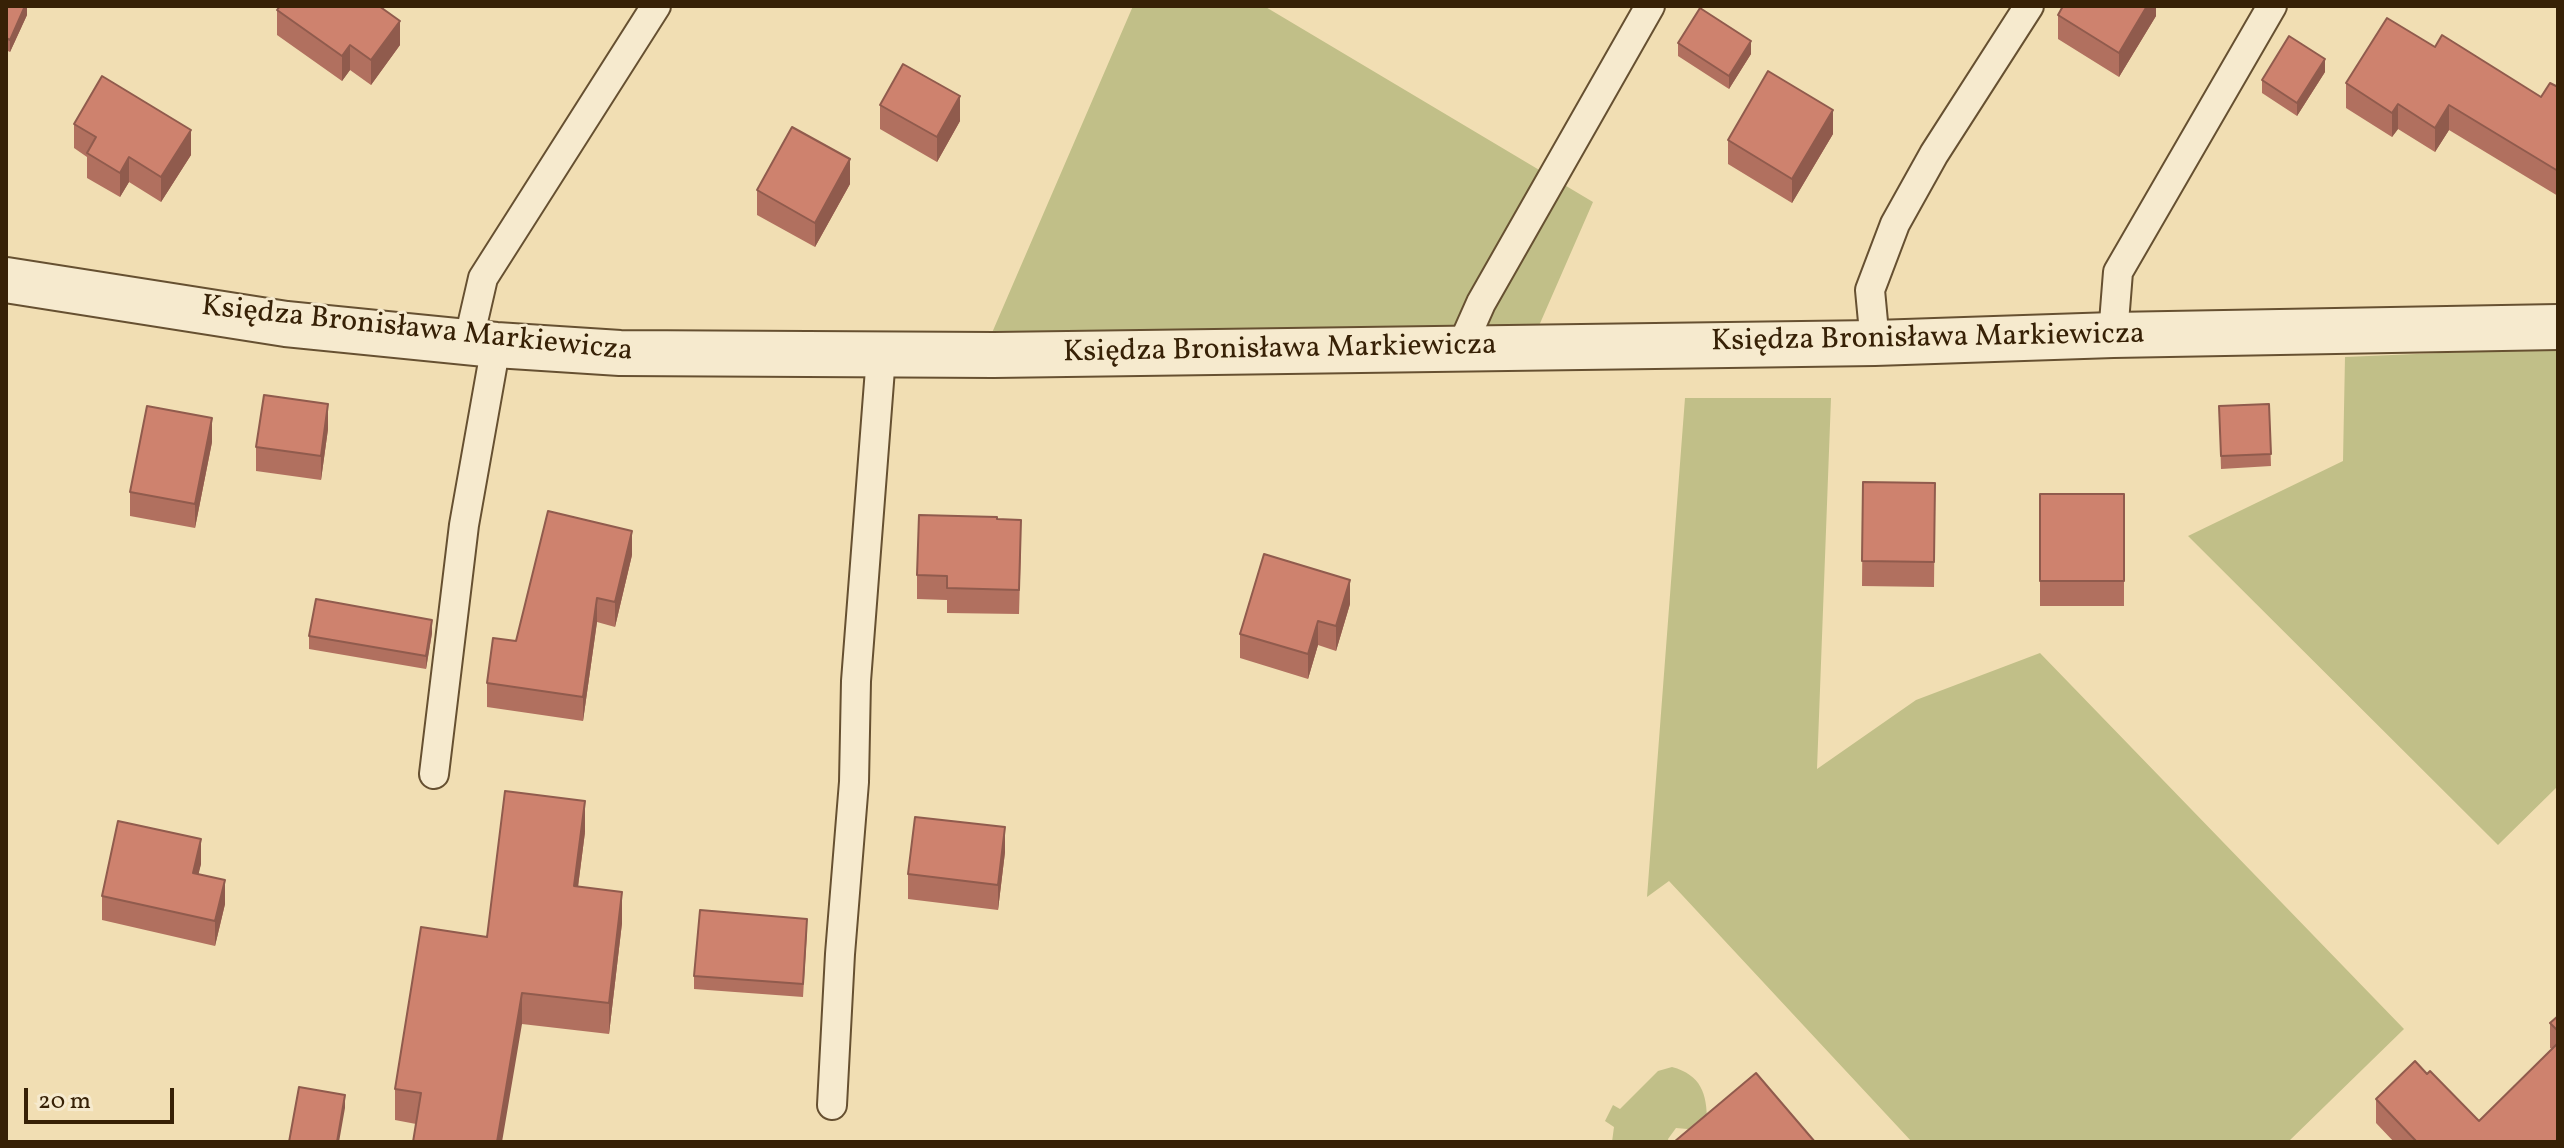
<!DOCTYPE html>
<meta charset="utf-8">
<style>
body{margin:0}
#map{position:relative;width:2564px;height:1148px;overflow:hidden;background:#f1deb3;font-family:Vollkorn,serif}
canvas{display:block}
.frame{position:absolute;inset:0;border:8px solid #372106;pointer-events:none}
.scale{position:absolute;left:24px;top:1088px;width:150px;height:36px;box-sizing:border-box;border:4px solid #372106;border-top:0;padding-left:10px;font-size:24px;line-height:28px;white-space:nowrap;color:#372106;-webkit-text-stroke:6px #f6eace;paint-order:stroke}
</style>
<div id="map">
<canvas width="2564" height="1148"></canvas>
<div class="frame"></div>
<div class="scale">20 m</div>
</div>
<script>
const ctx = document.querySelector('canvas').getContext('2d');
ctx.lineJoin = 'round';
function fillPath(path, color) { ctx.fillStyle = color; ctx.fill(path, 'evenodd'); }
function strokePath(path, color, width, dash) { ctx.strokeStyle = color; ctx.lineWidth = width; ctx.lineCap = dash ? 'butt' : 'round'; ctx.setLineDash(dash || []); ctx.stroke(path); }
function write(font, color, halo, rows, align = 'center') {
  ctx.font = font + ' Vollkorn,serif'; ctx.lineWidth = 6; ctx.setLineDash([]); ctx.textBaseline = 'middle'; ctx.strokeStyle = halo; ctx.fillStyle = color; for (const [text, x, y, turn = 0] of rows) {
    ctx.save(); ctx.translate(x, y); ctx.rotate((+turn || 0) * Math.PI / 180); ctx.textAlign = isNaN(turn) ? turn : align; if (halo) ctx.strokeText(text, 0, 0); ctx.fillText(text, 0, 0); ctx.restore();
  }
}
fillPath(new Path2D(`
 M 1133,6 L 1264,6 L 1593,202 L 1531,344 L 985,349 Z
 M 2558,348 L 2558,786 L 2498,845 L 2188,536 L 2343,461 L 2345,357 Z
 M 1685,398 L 1831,398 L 1817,769 L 1916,700 L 2040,653 L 2404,1029 L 2288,1142 L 1912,1142 L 1669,881 L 1647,897 Z
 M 1672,1067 C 1701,1075 1707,1093 1707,1122 L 1699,1130 L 1676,1128 L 1668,1139 L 1669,1142 L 1612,1142 L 1614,1127 L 1605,1121 L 1613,1105 L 1620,1109 L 1658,1071 Z`), '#c1bf88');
const lane = new Path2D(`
 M 2113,335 L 2118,272 L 2272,6
 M 468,343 L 483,278 L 656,6
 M 1875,343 L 1870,290 L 1895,224 L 1934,154 L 2029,6
 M 1461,348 L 1481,303 L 1650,6
 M 434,774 L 464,525 L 496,345
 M 832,1105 L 840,954 L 854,782 L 856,681 L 881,356`);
const street = new Path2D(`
 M 6,280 L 286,324 L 496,345 L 620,353 L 994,355 L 1875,343 L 2113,335 L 2558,327`);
strokePath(lane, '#665031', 32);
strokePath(street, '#665031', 48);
strokePath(lane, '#f6eace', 28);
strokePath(street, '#f6eace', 44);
fillPath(new Path2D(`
 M 6,6 L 27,6 L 27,15 L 10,52 L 6,50 Z
 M 382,6 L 400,45 L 371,85 L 350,70 L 342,81 L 277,35 L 277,10 Z
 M 2156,6 L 2156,16 L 2119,77 L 2058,39 L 2058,15 Z
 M 1678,43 L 1751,54 L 1729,89 L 1678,56 Z
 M 2435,47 L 2541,97 L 2558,87 L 2558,196 L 2449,130 L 2435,152 L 2398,129 L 2392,137 L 2346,108 L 2346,83 Z
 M 2325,72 L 2297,116 L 2262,93 L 2262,80 Z
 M 880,105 L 960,121 L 937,162 L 880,129 Z
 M 74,124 L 191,155 L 161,202 L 129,182 L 120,197 L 87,178 L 87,157 L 74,148 Z
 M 1833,134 L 1792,203 L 1728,164 L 1728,140 Z
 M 850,184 L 815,247 L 757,215 L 757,190 Z
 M 2269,404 L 2271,466 L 2221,469 L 2219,406 Z
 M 328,429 L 321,480 L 256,471 L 256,447 Z
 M 212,442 L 195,528 L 130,516 L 130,492 Z
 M 1863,482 L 1935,483 L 1934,587 L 1862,586 Z
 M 2040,494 L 2124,494 L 2124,606 L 2040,606 Z
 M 1021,544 L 1019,614 L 947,613 L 947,600 L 917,599 L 917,575 Z
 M 632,555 L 615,627 L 597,622 L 583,721 L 487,707 L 487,683 L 516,641 Z
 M 1350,604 L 1336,651 L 1318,645 L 1308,679 L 1240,658 L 1240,634 Z
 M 432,633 L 426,669 L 309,649 L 309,636 Z
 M 585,832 L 578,887 L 622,923 L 609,1034 L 522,1024 L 416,1124 L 395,1120 L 395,1089 L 487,937 Z
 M 1005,852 L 998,910 L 908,899 L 908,874 Z
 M 201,864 L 198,874 L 225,904 L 215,946 L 102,920 L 102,896 Z
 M 807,932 L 803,997 L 694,989 L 694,976 Z
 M 2558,1016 L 2558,1142 L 2394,1142 L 2376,1123 L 2376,1099 L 2427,1074 L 2479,1121 L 2552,1049 L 2550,1048 L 2550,1023 Z`), '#b1705f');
fillPath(new Path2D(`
 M 25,6 L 27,6 L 27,15 L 10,52 L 10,40 Z
 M 2147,6 L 2156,6 L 2156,16 L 2119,77 L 2119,53 Z
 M 400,21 L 400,45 L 371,85 L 371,60 Z
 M 1751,41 L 1751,54 L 1729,89 L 1729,76 Z
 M 350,45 L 350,70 L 342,81 L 342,56 Z
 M 2325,59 L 2325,72 L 2297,116 L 2297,103 Z
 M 960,96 L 960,121 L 937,162 L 937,137 Z
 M 2398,104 L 2398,129 L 2392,137 L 2392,113 Z
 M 2449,105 L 2449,130 L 2435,152 L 2435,128 Z
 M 1833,110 L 1833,134 L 1792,203 L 1792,179 Z
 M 191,130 L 191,155 L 161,202 L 161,177 Z
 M 129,157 L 129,182 L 120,197 L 120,173 Z
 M 850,159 L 850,184 L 815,247 L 815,223 Z
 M 328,404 L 328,429 L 321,480 L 321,456 Z
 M 212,418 L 212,442 L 195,528 L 195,504 Z
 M 632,531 L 632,555 L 615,627 L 615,602 Z
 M 1350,580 L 1350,604 L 1336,651 L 1336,626 Z
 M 597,598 L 597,622 L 583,721 L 583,697 Z
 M 432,620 L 432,633 L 426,669 L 426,656 Z
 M 1318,621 L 1318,645 L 1308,679 L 1308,654 Z
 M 585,801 L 585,832 L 574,917 L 574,886 Z
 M 1005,827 L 1005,852 L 998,910 L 998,885 Z
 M 201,839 L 201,864 L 193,897 L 193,873 Z
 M 225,880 L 225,904 L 215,946 L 215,921 Z
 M 622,892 L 622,923 L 609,1034 L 609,1003 Z
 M 522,993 L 522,1024 L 502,1142 L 497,1142 Z
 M 345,1095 L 345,1108 L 339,1142 L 337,1142 Z`), '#905b4d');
const building = new Path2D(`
 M 6,6 L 25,6 L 10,40 L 6,38 Z
 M 280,6 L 379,6 L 400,21 L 371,60 L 350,45 L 342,56 L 277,10 Z
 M 2063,6 L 2147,6 L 2119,53 L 2058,15 Z
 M 1700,8 L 1751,41 L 1729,76 L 1678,43 Z
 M 2387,18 L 2435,47 L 2442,35 L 2541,97 L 2550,83 L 2558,87 L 2558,171 L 2449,105 L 2435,128 L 2398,104 L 2392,113 L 2346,83 Z
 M 2289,36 L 2325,59 L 2297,103 L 2262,80 Z
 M 903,64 L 960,96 L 937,137 L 880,105 Z
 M 1768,71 L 1833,110 L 1792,179 L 1728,140 Z
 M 102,76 L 191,130 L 161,177 L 129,157 L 120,173 L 87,153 L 96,137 L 74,124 Z
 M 792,127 L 850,159 L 815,223 L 757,190 Z
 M 264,395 L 328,404 L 321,456 L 256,447 Z
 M 2269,404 L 2271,454 L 2221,456 L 2219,406 Z
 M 147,406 L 212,418 L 195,504 L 130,492 Z
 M 1863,482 L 1935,483 L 1934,562 L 1862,561 Z
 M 2040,494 L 2124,494 L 2124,581 L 2040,581 Z
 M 548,511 L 632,531 L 615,602 L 597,598 L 583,697 L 487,683 L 493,638 L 516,641 Z
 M 919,515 L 997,517 L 997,519 L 1021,520 L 1019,590 L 947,588 L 947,576 L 917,575 Z
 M 1264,554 L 1350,580 L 1336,626 L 1318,621 L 1308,654 L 1240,634 Z
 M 316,599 L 432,620 L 426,656 L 309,636 Z
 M 505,791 L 585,801 L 574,886 L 622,892 L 609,1003 L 522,993 L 497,1142 L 413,1142 L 421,1093 L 395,1089 L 421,927 L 487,937 Z
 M 915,817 L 1005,827 L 998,885 L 908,874 Z
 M 118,821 L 201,839 L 193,873 L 225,880 L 215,921 L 102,896 Z
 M 700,910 L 807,919 L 803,984 L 694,976 Z
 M 2558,1016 L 2558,1031 L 2550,1023 Z
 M 2558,1043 L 2558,1139 L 2555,1142 L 2417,1142 L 2376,1099 L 2415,1061 L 2427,1074 L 2430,1071 L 2479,1121 Z
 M 1756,1073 L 1815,1142 L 1674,1142 Z
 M 299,1087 L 345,1095 L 337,1142 L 289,1142 Z`);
fillPath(building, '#ce826e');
strokePath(building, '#905b4d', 2);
write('30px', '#372106', '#f6eace', [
 ["Księdza Bronisława Markiewicza",417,331,6],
 ["Księdza Bronisława Markiewicza",1928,340,-1],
 ["Księdza Bronisława Markiewicza",1280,351,-1]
]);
</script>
